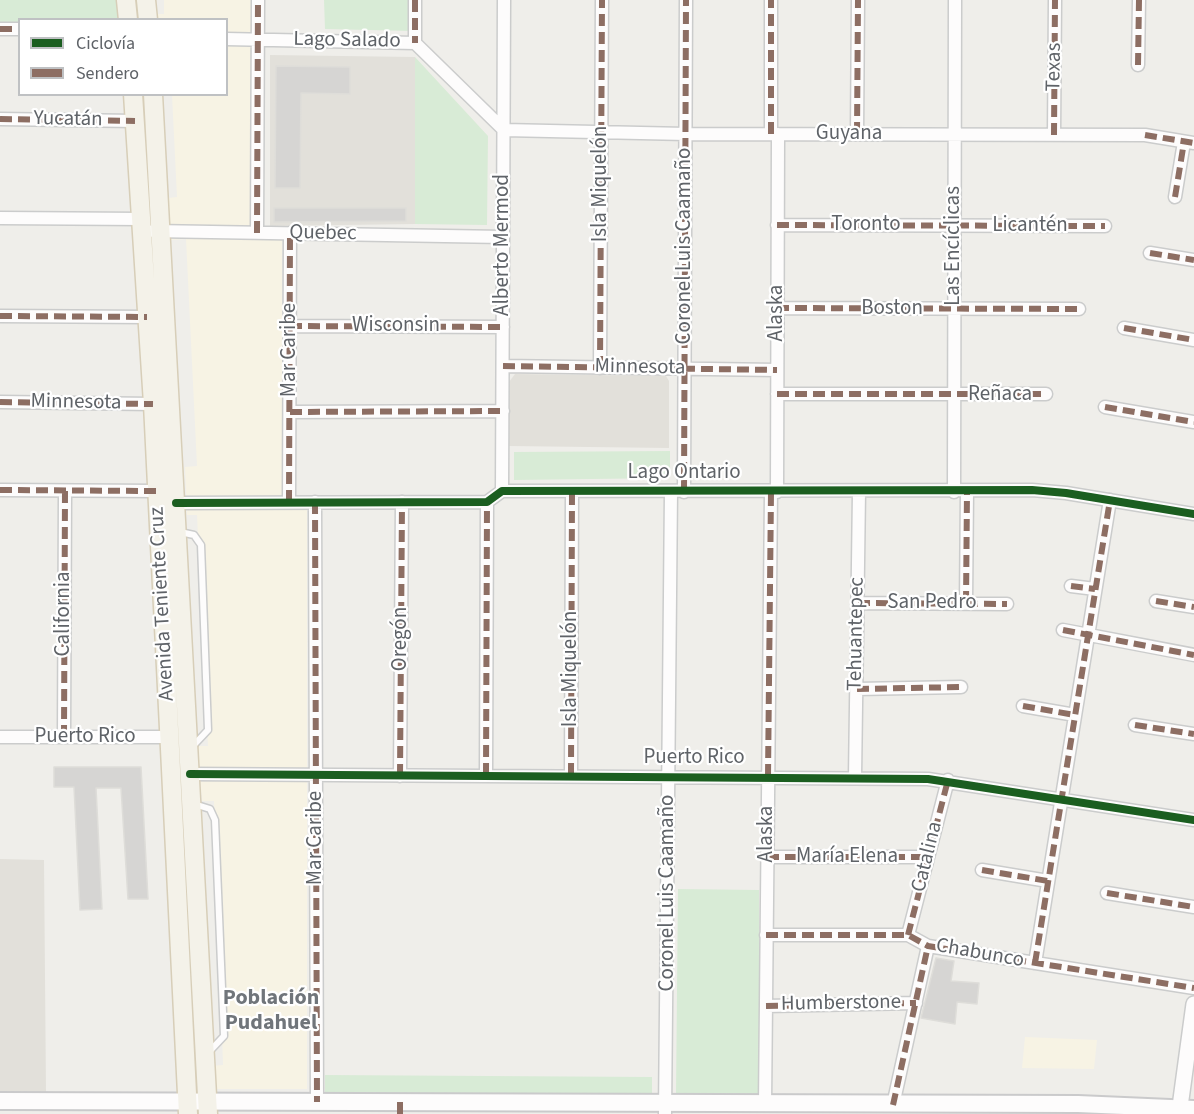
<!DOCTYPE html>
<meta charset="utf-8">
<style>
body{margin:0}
#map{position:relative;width:1194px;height:1114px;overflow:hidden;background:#efeeea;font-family:"Source Sans 3",sans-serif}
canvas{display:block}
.legend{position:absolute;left:18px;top:18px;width:210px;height:78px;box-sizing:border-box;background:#fff;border:2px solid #bfc1c3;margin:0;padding:8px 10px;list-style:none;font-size:18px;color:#5f6368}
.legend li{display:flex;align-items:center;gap:12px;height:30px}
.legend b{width:30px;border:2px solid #bfc1c3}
</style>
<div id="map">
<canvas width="1194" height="1114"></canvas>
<ul class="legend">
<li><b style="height:8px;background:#1b5e20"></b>Ciclovía</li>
<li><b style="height:8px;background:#8d6e63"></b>Sendero</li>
</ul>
</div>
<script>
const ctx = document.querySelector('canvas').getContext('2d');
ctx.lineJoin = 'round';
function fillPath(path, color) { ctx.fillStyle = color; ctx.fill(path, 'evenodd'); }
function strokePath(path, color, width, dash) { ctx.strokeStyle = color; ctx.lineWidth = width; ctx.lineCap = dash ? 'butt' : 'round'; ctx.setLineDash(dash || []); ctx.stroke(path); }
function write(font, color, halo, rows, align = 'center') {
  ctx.font = font + ' "Source Sans 3",sans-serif'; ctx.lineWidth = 4.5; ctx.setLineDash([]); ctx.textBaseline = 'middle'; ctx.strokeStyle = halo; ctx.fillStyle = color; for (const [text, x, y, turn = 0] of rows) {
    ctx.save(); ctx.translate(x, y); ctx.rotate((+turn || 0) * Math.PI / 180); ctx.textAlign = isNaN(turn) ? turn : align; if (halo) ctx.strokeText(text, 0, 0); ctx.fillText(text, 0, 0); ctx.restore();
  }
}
fillPath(new Path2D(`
 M 164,0 L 251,0 L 252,234 L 282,236 L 282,498 L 307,498 L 307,1089 L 212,1089 L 211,1066 L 223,1065 L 214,801 L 202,801 L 197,746 L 208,746 L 197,515 L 187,515 L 185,467 L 197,466 L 186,239 L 170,240 L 168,198 L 177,197 L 172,95 L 226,94 L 226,20 L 156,19 L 156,14 L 164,14 Z
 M 1025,1037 L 1097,1040 L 1094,1069 L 1022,1068 Z`), '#f7f3e4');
fillPath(new Path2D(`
 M 270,55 L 415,57 L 415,224 L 270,226 Z
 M 515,374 L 666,376 L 669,381 L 669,448 L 509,446 L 509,382 Z
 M 0,859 L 44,860 L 46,1092 L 0,1092 Z`), '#e2e0da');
fillPath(new Path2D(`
 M 0,0 L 119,0 L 120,19 L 20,20 L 19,23 L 0,24 Z
 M 324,0 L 412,0 L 412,31 L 325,29 Z
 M 415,57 L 488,136 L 487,225 L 415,224 Z
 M 670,451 L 670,478 L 514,480 L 514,452 Z
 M 678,889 L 759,890 L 759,1094 L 676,1093 Z
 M 325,1075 L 652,1077 L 652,1094 L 325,1093 Z`), '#d8ebd6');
const building = new Path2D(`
 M 276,66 L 350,67 L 350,94 L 301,93 L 300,188 L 275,188 Z
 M 274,208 L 406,208 L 406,221 L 274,222 Z
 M 54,767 L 141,767 L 148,899 L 128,899 L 121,788 L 96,788 L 102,909 L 80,910 L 74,787 L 54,787 Z
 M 936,958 L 954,961 L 951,981 L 979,983 L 977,1004 L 957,1002 L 955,1024 L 921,1018 Z`);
fillPath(building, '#d6d5d3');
strokePath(building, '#deddd9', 1.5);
const service = new Path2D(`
 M 180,532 L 194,535 L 201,545 L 208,730 L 192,747
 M 194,804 L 210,809 L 215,820 L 224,1036 L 208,1053`);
const minor = new Path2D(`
 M 415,0 L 415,43
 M 0,29 L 20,29
 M 226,39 L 415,43 L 504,130 L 686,134 L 1145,135 L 1194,143
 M 1138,65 L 1139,0
 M 0,119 L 135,121
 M 771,134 L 771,0
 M 857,134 L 858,0
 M 1054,135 L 1055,0
 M 1175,197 L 1184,142
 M 0,218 L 142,219
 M 777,225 L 1105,226
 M 153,231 L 503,237
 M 257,233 L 258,0
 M 1150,253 L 1194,260
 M 777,308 L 1079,309
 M 0,316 L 147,317
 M 290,326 L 503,327
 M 1124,328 L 1194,340
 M 503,366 L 777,370
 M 600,368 L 602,0
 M 777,394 L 1046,394
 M 0,402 L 153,404
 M 1105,407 L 1194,422
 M 290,412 L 503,411
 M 0,490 L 157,491
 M 502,491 L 504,0
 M 684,492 L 686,0
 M 777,492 L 778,134
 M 954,492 L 955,0
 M 289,502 L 290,233
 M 315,502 L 317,1102
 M 176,503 L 487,502 L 502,491 L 1032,490 L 1066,493 L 1194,514
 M 1071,586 L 1095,589
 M 1156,601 L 1194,607
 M 858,603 L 1007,604
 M 966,603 L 967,491
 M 1063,630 L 1194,655
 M 857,689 L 961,687
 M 1023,706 L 1075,715
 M 1135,725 L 1194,734
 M 0,737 L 170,737
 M 64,737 L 65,491
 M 190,774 L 928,779 L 1194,820
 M 486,775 L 487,502
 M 571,775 L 572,491
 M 400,776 L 402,502
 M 855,777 L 859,492
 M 767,857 L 927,857
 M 982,870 L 1048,881
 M 1107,893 L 1194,907
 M 766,935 L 908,935 L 928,946 L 1194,988
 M 908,935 L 948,780
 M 1035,963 L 1110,500
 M 766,1006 L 916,1003
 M 765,1104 L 771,492
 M 893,1105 L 928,946
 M 665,1114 L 671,491`);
const tertiary = new Path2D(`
 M 1179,1114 L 1194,1004`);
const secondary = new Path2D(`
 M 0,1101 L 1078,1104 L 1194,1109`);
const primary = new Path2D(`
 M 126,0 L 128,20
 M 146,0 L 148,20
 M 133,94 L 153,404 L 188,1114
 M 153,94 L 208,1114`);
strokePath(service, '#cbcccc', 9);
strokePath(minor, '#cbcccc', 15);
strokePath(tertiary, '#cbcccc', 18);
strokePath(secondary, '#cacacb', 20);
strokePath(primary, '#d7ceb8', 21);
strokePath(service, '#fdfcfc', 6);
strokePath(minor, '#fdfcfc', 12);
strokePath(tertiary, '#fdfcfc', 15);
strokePath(secondary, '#fdfcfc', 16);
strokePath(primary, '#f4f2e9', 18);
strokePath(new Path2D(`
 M 415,0 L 415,43
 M 0,29 L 20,29
 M 1138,65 L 1139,0
 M 0,119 L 135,121
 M 771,134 L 771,0
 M 857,134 L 858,0
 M 1054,135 L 1055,0
 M 1145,135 L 1194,143
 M 1175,197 L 1184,142
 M 777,225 L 1105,226
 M 257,233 L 258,0
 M 1150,253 L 1194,260
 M 777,308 L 1079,309
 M 0,316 L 147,317
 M 290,326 L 503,327
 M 1124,328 L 1194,340
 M 503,366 L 777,370
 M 600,368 L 602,0
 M 777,394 L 1046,394
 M 0,402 L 153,404
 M 1105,407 L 1194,422
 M 290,412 L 503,411
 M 0,490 L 157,491
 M 684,492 L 686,0
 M 289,502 L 290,233
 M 315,502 L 317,1102
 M 1071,586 L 1095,589
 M 1156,601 L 1194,607
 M 858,603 L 1007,604
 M 966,603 L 967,491
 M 1063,630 L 1194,655
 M 857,689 L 961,687
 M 1023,706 L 1075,715
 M 1135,725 L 1194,734
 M 64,737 L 65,491
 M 486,775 L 487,502
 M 571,775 L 572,491
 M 400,776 L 402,502
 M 768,776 L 771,492
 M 767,857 L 927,857
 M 982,870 L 1048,881
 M 1107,893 L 1194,907
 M 766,935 L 908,935 L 928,946 L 1194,988
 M 908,935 L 948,780
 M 1035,963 L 1110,500
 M 766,1006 L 916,1003
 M 400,1102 L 400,1114
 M 893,1105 L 928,946`), '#8d6e63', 6, [12, 6]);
strokePath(new Path2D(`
 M 176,503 L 487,502 L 502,491 L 1032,490 L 1066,493 L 1194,514
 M 190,774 L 928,779 L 1194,820`), '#1b5e20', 8);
write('21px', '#5f6368', '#fff', [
 ["Lago Salado",347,41,1],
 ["Texas",1055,67,-89],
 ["Yucatán",68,120,1],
 ["Guyana",849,134],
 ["Isla Miquelón",601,184,-90],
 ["Toronto",866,225],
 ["Licantén",1030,226],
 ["Quebec",323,234,1],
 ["Alberto Mermod",503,245,-90],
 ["Coronel Luis Caamaño",685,246,-90],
 ["Las Encíclicas",954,246,-90],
 ["Boston",892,309],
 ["Alaska",777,313,-90],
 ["Wisconsin",396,326],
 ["Mar Caribe",290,350,-90],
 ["Minnesota",640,368,1],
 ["Reñaca",1000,395],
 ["Minnesota",76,403,1],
 ["Lago Ontario",684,473],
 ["San Pedro",932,603],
 ["Avenida Teniente Cruz",163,604,-93],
 ["California",64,614,-90],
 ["Tehuantepec",857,634,-89],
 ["Oregón",401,639,-90],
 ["Isla Miquelón",571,669,-90],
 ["Puerto Rico",85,737],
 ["Puerto Rico",694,758],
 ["Alaska",767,834,-90],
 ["Mar Caribe",316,838,-90],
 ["María Elena",847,857],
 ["Catalina",928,857,-76],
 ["Coronel Luis Caamaño",668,893,-90],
 ["Chabunco",980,954,10],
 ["Humberstone",841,1004,-1]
]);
write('bold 22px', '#70757a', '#fff', [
 ["Población",271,999],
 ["Pudahuel",271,1024]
]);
</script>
